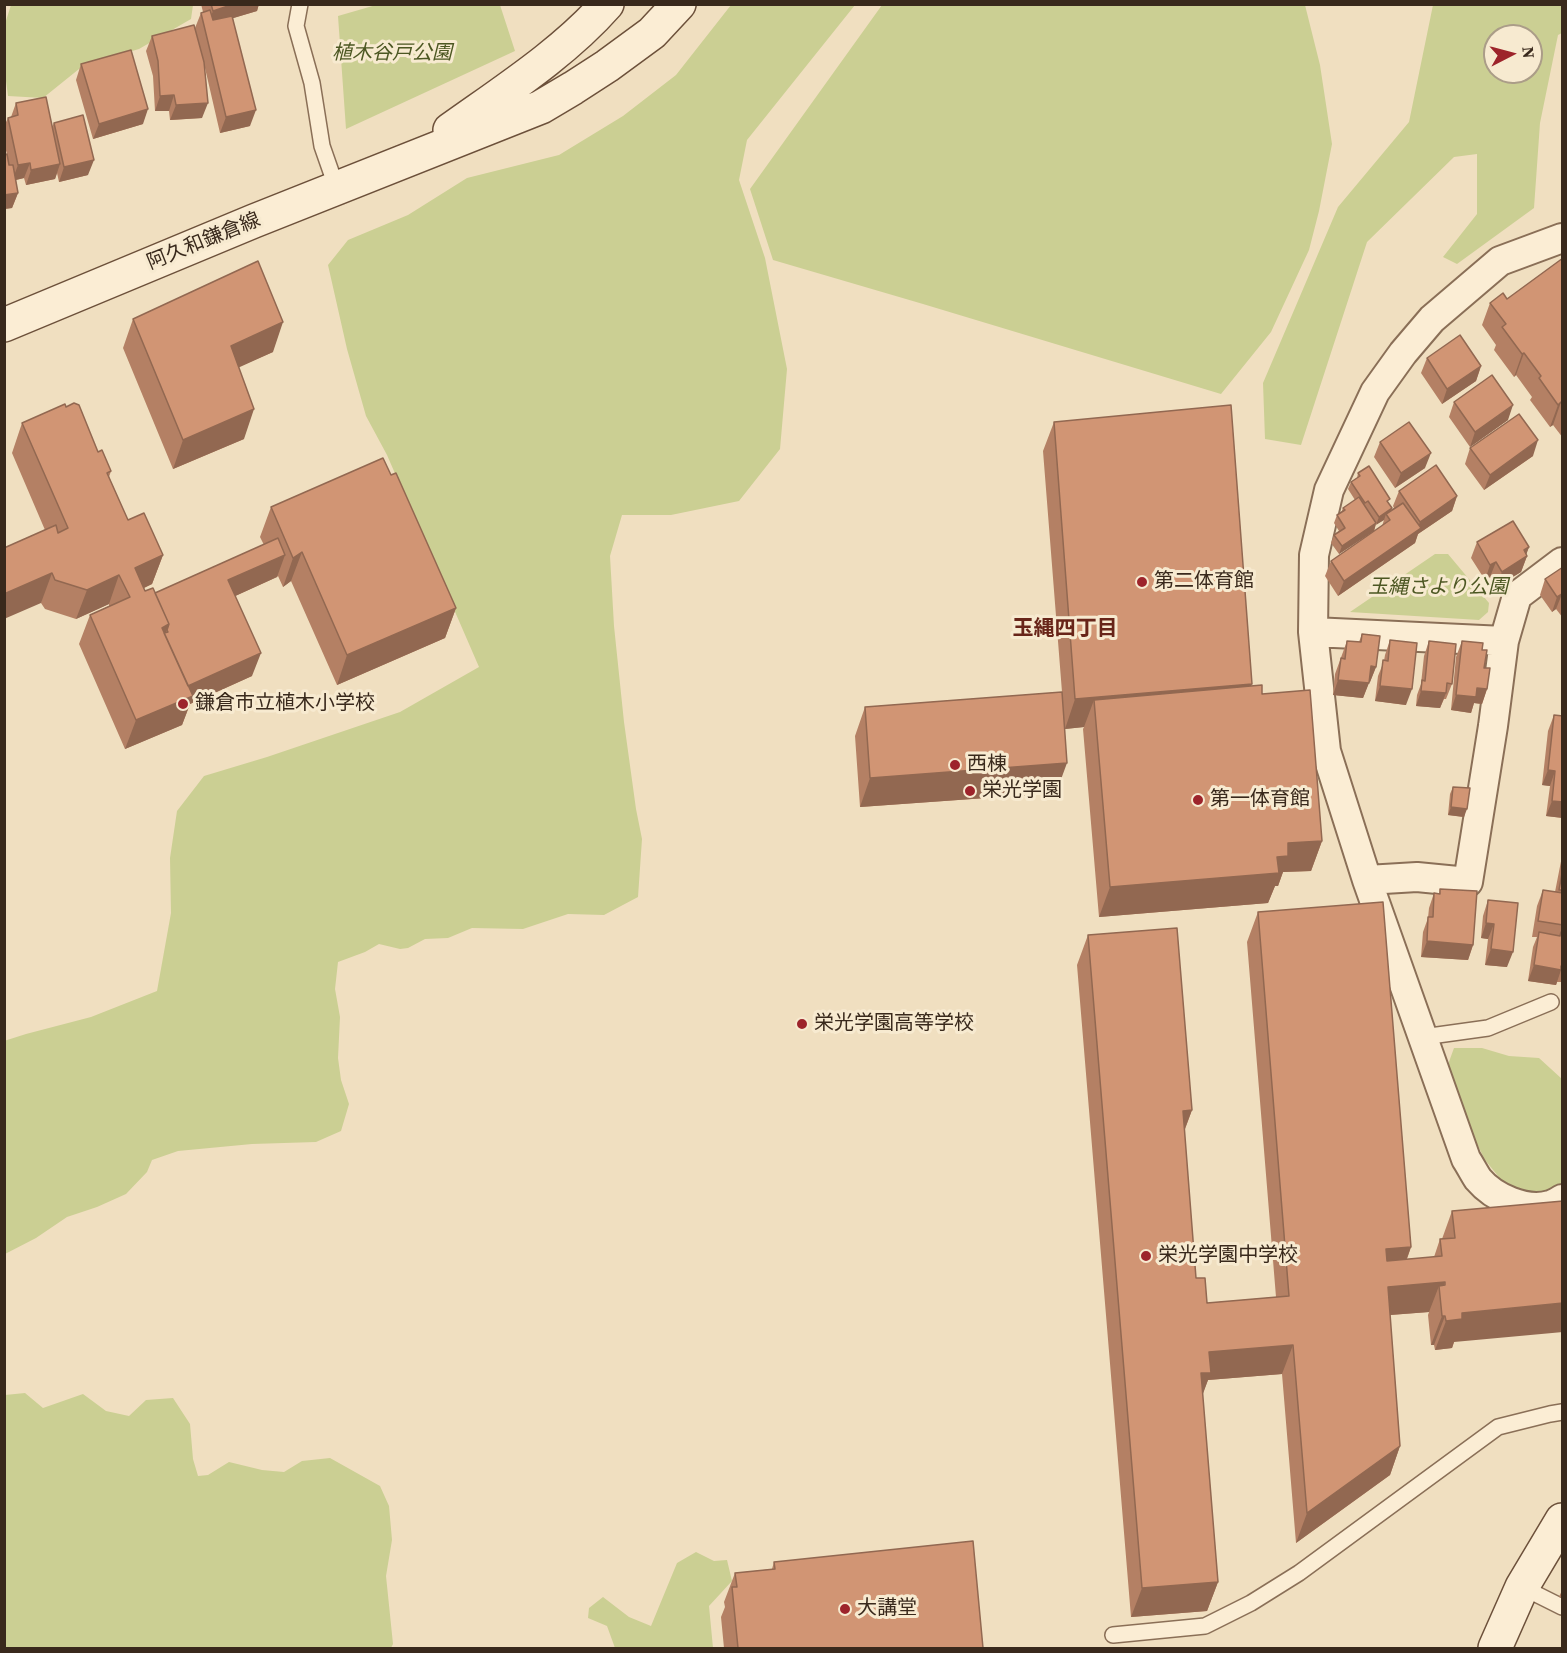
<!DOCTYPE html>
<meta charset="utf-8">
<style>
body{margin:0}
#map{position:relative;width:1567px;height:1653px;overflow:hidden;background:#f0dfc0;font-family:"Source Serif 4",serif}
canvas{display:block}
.frame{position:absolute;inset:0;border:6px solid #39291c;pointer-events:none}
.north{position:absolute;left:1483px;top:24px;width:60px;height:60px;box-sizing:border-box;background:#f7ead0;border:2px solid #ab9d88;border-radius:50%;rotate:84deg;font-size:16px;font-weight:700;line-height:24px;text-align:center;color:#39291c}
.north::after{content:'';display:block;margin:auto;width:21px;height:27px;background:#9d242b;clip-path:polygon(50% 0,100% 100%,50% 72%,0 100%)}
</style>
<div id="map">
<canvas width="1567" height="1653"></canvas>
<div class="frame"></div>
<div class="north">N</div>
</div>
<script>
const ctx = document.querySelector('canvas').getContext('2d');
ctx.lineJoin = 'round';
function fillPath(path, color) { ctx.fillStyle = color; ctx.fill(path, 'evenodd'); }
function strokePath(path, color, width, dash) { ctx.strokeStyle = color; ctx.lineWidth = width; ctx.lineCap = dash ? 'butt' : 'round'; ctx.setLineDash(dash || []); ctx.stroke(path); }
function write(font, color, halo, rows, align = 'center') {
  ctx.font = font + ' "Source Serif 4","Noto Sans JP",serif'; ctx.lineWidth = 6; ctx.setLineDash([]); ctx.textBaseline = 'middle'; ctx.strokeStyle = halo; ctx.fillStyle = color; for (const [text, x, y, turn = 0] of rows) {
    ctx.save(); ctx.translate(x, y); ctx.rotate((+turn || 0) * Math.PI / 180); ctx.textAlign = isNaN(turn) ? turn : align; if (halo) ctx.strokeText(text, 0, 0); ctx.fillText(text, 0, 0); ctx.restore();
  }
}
fillPath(new Path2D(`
 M 11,5 L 193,5 L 191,19 L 139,49 L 84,65 L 43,98 L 8,96 L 4,66 L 4,27 Z
 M 376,5 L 500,5 L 515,51 L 346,129 L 338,16 Z
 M 731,5 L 855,5 L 747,140 L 739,180 L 765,258 L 787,369 L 780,449 L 739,501 L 671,515 L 622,515 L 610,556 L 614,626 L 624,722 L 636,809 L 642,839 L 638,897 L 604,915 L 568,914 L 523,929 L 472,928 L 448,938 L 425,939 L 408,948 L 400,949 L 379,944 L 365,952 L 338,962 L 335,989 L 340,1017 L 338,1058 L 341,1080 L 349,1104 L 341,1131 L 316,1142 L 252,1144 L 178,1151 L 152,1160 L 147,1172 L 126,1194 L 97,1207 L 67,1217 L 36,1238 L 5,1254 L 4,1041 L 26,1034 L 91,1017 L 157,991 L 171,913 L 170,858 L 177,811 L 204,776 L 267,757 L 400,712 L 479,667 L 387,455 L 366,416 L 347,349 L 328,265 L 348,240 L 408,215 L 467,178 L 559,155 L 623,116 L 676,75 Z
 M 882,5 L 1305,5 L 1320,65 L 1332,144 L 1319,211 L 1309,250 L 1271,332 L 1221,394 L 923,304 L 773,260 L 750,189 Z
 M 1433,5 L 1562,5 L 1562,33 L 1558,35 L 1540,123 L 1534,208 L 1457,264 L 1443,257 L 1477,214 L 1477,154 L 1454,157 L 1367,242 L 1301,445 L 1265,439 L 1263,383 L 1338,207 L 1409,122 ZM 1495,36 L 1531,36 L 1531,72 L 1495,72 Z
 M 1435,554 L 1448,554 L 1489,603 L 1488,612 L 1479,620 L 1350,612 Z
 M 1454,1048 L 1482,1048 L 1509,1056 L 1539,1058 L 1562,1079 L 1562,1188 L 1528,1195 L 1507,1187 L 1485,1160 L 1466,1122 L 1446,1070 Z
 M 25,1393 L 43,1408 L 83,1394 L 106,1411 L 129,1416 L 146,1400 L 173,1398 L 190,1424 L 193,1459 L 198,1476 L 208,1475 L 229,1462 L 262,1470 L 284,1472 L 302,1461 L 330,1458 L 380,1486 L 389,1506 L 392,1540 L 386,1576 L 393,1644 L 391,1648 L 5,1648 L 5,1395 Z
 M 696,1552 L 714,1561 L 727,1560 L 732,1581 L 709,1606 L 713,1648 L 615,1648 L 607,1626 L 588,1618 L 589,1608 L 603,1597 L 629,1617 L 651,1626 L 677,1563 Z`), '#cbcf93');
const lane = new Path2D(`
 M 300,4 L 296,26 L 312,83 L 322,146 L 337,189
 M 1423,1037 L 1488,1028 L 1551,1002
 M 1522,1587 L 1562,1607
 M 1113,1635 L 1205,1626 L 1251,1603 L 1299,1573 L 1498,1427 L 1550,1414 L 1562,1412`);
const street = new Path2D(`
 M 1562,238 L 1500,261 L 1432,319 L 1403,353 L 1375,392 L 1329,490 L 1314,555 L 1313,632 L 1326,751 L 1367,880 L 1466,1159 C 1470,1165 1474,1173 1478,1179 C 1494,1198 1526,1212 1550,1205 C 1554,1204 1559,1201 1562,1199
 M 1313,632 L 1504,641
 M 1367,880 L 1417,877 L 1468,882 L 1493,726 L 1504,641 L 1517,596 L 1562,562`);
const secondary = new Path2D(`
 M 450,130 C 503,92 564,53 607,4
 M 4,325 L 254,221 L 541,107 L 573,88 L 607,66 L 652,33 L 679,4
 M 1495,1648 L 1522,1587 L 1562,1520`);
strokePath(lane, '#8a6f57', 18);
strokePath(street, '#8a6f57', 32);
strokePath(secondary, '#6c503a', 36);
strokePath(lane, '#fbedd4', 15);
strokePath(street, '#fbedd4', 28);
strokePath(secondary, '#fbedd4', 33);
fillPath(new Path2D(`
 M 201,4 L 259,4 L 257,11 L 233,18 L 250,126 L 220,133 L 205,68 L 202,118 L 170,120 L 169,111 L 155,111 L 153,76 L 146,51 L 152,36 L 195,28 L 201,13 L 203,12 Z
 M 81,64 L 143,124 L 93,139 L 76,80 Z
 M 16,103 L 52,127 L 54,123 L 88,175 L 59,182 L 57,173 L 55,179 L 26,185 L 24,178 L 15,180 L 18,193 L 12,208 L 4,209 L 4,155 L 7,154 L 4,144 L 4,126 L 8,118 L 11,117 Z
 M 1563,258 L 1563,438 L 1553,425 L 1550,427 L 1530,400 L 1532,397 L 1516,375 L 1514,377 L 1494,350 L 1496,345 L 1482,325 L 1490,303 L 1507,299 Z
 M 133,319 L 273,352 L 238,367 L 244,439 L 173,469 L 123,348 Z
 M 1427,358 L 1481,366 L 1476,381 L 1442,404 L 1421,373 Z
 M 1454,402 L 1508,420 L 1470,447 L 1449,417 Z
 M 1054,422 L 1251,686 L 1262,694 L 1322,841 L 1311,871 L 1283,872 L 1278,886 L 1275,886 L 1268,903 L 1099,917 L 1083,729 L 1084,727 L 1065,729 L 1056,793 L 860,807 L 855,736 L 865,707 L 1062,692 L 1043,451 Z
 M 22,423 L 98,452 L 111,471 L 109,477 L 128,520 L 163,555 L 152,584 L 144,588 L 145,591 L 155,593 L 264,545 L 260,537 L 271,507 L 391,475 L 456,608 L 445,638 L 337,685 L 291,581 L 283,587 L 278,576 L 277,577 L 235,596 L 252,676 L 190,704 L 182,725 L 125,749 L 79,644 L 90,615 L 109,606 L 109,604 L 76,619 L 45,609 L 41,603 L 45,530 L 12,453 Z
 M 1380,442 L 1425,468 L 1395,488 L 1374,457 Z
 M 1470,448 L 1533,456 L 1484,490 L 1465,464 Z
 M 1358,473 L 1389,504 L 1392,508 L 1391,510 L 1394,508 L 1393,506 L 1399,491 L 1457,496 L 1452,511 L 1418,534 L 1415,543 L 1338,596 L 1325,576 L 1331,561 L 1382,526 L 1384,520 L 1376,524 L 1374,531 L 1339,554 L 1331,543 L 1334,535 L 1339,531 L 1334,523 L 1337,515 L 1341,513 L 1343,508 L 1355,500 L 1348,489 L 1351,482 L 1357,478 Z
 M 1477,542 L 1529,547 L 1526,554 L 1527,556 L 1521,572 L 1496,587 L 1490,577 L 1485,580 L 1471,558 Z
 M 1563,567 L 1563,618 L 1556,609 L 1552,612 L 1540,595 L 1545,579 Z
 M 1362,634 L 1376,667 L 1370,682 L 1369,682 L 1363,698 L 1333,695 L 1335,674 L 1347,641 L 1359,642 Z
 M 1390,640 L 1406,705 L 1375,701 L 1378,676 L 1384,661 L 1385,655 Z
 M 1429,641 L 1452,684 L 1446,699 L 1444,699 L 1440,708 L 1416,706 L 1417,695 L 1421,684 L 1424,656 Z
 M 1462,641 L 1482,650 L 1487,689 L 1482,704 L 1474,703 L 1471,713 L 1451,710 L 1456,657 Z
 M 1554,715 L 1563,716 L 1563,818 L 1546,816 L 1550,786 L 1542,785 L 1548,731 Z
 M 1453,787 L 1464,817 L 1448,815 L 1450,794 Z
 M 1563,851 L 1563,982 L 1557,982 L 1556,985 L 1528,981 L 1533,947 L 1537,937 L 1532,937 L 1537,906 L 1543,890 L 1555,892 Z
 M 1440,889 L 1473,945 L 1468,960 L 1421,957 L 1423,932 L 1428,918 L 1429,908 L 1434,893 L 1439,894 Z
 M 1488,900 L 1507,967 L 1485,965 L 1488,939 L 1481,938 L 1483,916 Z
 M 1258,912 L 1411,1247 L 1407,1259 L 1434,1257 L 1440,1239 L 1442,1239 L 1452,1211 L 1563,1201 L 1454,1342 L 1452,1348 L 1435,1350 L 1434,1345 L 1431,1345 L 1428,1315 L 1429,1312 L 1390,1315 L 1400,1446 L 1390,1475 L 1296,1543 L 1282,1374 L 1208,1380 L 1202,1395 L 1218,1582 L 1207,1611 L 1131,1617 L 1077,965 L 1088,935 L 1192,1110 L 1184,1132 L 1196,1278 L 1207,1303 L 1276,1297 L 1247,942 Z
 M 774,1562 L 983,1648 L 724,1648 L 721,1617 L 725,1607 L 724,1602 L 735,1573 L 772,1569 Z
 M 1563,1588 L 1563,1598 L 1559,1597 Z`), '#b48064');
fillPath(new Path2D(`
 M 234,4 L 259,4 L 257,11 L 207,26 L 213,11 Z
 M 174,95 L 169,111 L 155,111 L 160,96 Z
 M 208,103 L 202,118 L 170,120 L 176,105 Z
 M 148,109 L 143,124 L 93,139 L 99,124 Z
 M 256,110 L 250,126 L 220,133 L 226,117 Z
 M 94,160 L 88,175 L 59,182 L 64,167 Z
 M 30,163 L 24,178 L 12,181 L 18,165 Z
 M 60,164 L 55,179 L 26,185 L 31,170 Z
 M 18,193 L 12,208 L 4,209 L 4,195 Z
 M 283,322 L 273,352 L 220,376 L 231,346 Z
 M 1524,353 L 1516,375 L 1514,377 L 1522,354 Z
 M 1481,366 L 1476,381 L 1442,404 L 1447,389 Z
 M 1561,402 L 1553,425 L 1550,427 L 1558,405 Z
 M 1513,405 L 1508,420 L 1470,447 L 1475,432 Z
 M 254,409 L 244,439 L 173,469 L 183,440 Z
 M 1538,440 L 1533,456 L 1484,490 L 1490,475 Z
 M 1431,453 L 1425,468 L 1395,488 L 1401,473 Z
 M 1457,496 L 1452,511 L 1418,534 L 1415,543 L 1338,596 L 1344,581 L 1416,531 L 1420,522 Z
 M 1392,508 L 1389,516 L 1386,514 L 1384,520 L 1376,525 L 1379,517 Z
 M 1376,523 L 1374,531 L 1339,554 L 1342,546 Z
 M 1529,547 L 1525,558 L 1527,556 L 1521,572 L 1496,587 L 1502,572 L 1524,550 Z
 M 302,552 L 291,581 L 283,587 L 293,558 Z
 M 163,555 L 152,584 L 129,595 L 135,568 Z
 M 285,555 L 277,577 L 220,603 L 228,580 Z
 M 1496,562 L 1490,577 L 1485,580 L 1490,565 Z
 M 52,573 L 41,603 L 4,619 L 4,594 Z
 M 119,575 L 109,604 L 76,619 L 87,590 Z
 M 1562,594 L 1556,609 L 1552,612 L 1557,597 Z
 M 456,608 L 445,638 L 337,685 L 347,655 Z
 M 169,624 L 163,641 L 162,628 Z
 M 261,653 L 252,676 L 190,704 L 182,725 L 125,749 L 136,720 L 184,687 Z
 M 1371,666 L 1376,667 L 1370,682 L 1365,681 Z
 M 1338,680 L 1369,683 L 1363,698 L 1333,695 Z
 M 1252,684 L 1242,713 L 1094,700 L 1084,727 L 1065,729 L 1075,699 Z
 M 1380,686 L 1412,689 L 1406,705 L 1375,701 Z
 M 1477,688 L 1487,689 L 1482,704 L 1474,703 L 1471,713 L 1451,710 L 1456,695 Z
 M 1421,691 L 1446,693 L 1440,708 L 1416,706 Z
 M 1067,763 L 1056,793 L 860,807 L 870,778 Z
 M 1548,770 L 1555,771 L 1550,786 L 1542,785 Z
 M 1552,801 L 1563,802 L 1563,818 L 1546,816 Z
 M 1451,807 L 1467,809 L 1464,817 L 1448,815 Z
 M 1322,841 L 1311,871 L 1283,872 L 1278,886 L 1275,886 L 1268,903 L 1099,917 L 1110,887 L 1277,857 L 1288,843 Z
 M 1486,923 L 1494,924 L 1488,939 L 1481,938 Z
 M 1427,941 L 1473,945 L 1468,960 L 1421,957 Z
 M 1491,949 L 1513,952 L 1507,967 L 1485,965 Z
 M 1534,965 L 1561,970 L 1556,985 L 1528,981 Z
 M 1192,1110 L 1181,1139 L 1183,1111 Z
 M 1411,1247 L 1400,1277 L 1375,1278 L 1386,1249 Z
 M 1445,1282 L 1440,1296 L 1439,1286 L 1429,1312 L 1377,1316 L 1388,1287 Z
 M 1563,1303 L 1563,1332 L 1454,1342 L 1452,1348 L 1435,1350 L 1446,1321 L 1462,1313 Z
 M 1442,1316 L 1445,1316 L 1434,1345 L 1431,1345 Z
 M 1293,1345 L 1282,1374 L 1208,1380 L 1200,1402 L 1190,1403 L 1209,1352 Z
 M 1400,1446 L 1390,1475 L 1296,1543 L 1307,1513 Z
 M 1218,1582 L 1207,1611 L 1131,1617 L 1142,1588 Z`), '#926851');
const building = new Path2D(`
 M 211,4 L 234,4 L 213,11 Z
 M 210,10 L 213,20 L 232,16 L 256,110 L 226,117 L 201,13 Z
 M 194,25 L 204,62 L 208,103 L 176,105 L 174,95 L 160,96 L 158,61 L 152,36 Z
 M 131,50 L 148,109 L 99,124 L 81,64 Z
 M 46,97 L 60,164 L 31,170 L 30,163 L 18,165 L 8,118 L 18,115 L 16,103 Z
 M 83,115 L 94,160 L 64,167 L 54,123 Z
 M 7,154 L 9,165 L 13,165 L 18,193 L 4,195 L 4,155 Z
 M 1563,258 L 1563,404 L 1561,402 L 1558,405 L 1539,378 L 1541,376 L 1524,353 L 1522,354 L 1502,327 L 1506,324 L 1490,303 L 1503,293 L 1507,299 Z
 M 258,261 L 283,322 L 231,346 L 254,409 L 183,440 L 133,319 Z
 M 1460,335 L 1481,366 L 1447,389 L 1427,358 Z
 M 1492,375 L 1513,405 L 1475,432 L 1454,402 Z
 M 74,403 L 79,405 L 98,452 L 102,450 L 111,471 L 107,473 L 128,520 L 144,513 L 163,555 L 135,568 L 145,591 L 153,588 L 169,624 L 162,628 L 193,696 L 136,720 L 90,615 L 130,597 L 119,575 L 87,590 L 55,580 L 52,573 L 4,594 L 4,548 L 56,525 L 58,533 L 68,528 L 22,423 L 65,404 L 66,407 Z
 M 1231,405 L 1252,684 L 1075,699 L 1054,422 Z
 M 1519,414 L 1538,440 L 1490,475 L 1470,448 Z
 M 1409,422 L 1431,453 L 1401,473 L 1380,442 Z
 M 383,458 L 391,475 L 396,473 L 456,608 L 347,655 L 302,552 L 293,558 L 271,507 Z
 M 1436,465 L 1457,496 L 1420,522 L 1399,491 Z
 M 1369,466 L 1390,499 L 1387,501 L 1392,508 L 1379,517 L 1368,501 L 1365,503 L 1351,482 L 1360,476 L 1358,473 Z
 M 1359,497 L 1376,523 L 1342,546 L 1334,535 L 1345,528 L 1337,515 L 1345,510 L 1343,508 Z
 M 1403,503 L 1421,528 L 1344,581 L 1331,561 L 1390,520 L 1386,514 Z
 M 1513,521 L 1529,547 L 1524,550 L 1527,556 L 1502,572 L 1496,562 L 1490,565 L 1477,542 Z
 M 278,538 L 285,555 L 228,580 L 261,653 L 188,686 L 164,633 L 168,632 L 167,630 L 169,624 L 155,593 Z
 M 1563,567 L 1563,595 L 1562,594 L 1557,597 L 1545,579 Z
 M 1362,634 L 1380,636 L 1376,667 L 1371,666 L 1369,683 L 1338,680 L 1341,658 L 1345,659 L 1347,641 L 1361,642 Z
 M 1390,640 L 1417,643 L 1412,689 L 1380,686 L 1383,660 L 1388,661 Z
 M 1429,641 L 1456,644 L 1452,684 L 1447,683 L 1446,693 L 1421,691 L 1422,680 L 1425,681 Z
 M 1462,641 L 1483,643 L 1482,650 L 1487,650 L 1484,668 L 1490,668 L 1487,689 L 1477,688 L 1476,697 L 1456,695 Z
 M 1262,685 L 1262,694 L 1310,690 L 1322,841 L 1288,843 L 1288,856 L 1277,857 L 1279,873 L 1110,887 L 1094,700 Z
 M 1062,692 L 1067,763 L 870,778 L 865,707 Z
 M 1554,715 L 1563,716 L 1563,802 L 1552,801 L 1555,771 L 1548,770 Z
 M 1453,787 L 1470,788 L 1467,809 L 1451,807 Z
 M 1563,868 L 1563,890 L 1559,890 Z
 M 1440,889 L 1477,891 L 1473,945 L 1427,941 L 1428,917 L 1433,917 L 1434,893 L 1440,894 Z
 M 1543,890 L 1563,893 L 1563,925 L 1538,921 Z
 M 1488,900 L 1518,903 L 1513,952 L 1491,949 L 1494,924 L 1486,923 Z
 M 1383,902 L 1411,1247 L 1386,1249 L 1387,1261 L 1442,1256 L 1440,1239 L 1455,1238 L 1452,1211 L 1563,1201 L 1563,1303 L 1462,1313 L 1462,1319 L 1446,1321 L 1445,1316 L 1442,1316 L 1439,1286 L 1445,1285 L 1445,1282 L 1388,1287 L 1400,1446 L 1307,1513 L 1293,1345 L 1209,1352 L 1211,1373 L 1201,1373 L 1218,1582 L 1142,1588 L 1088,935 L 1177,928 L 1192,1110 L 1183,1111 L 1196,1278 L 1205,1278 L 1207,1303 L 1289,1296 L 1258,912 Z
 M 1539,932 L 1560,936 L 1561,932 L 1563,932 L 1563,967 L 1561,966 L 1561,970 L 1534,965 Z
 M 973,1541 L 983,1648 L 738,1648 L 732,1587 L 737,1587 L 735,1573 L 775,1569 L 774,1562 Z`);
fillPath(building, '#d19574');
strokePath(building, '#926851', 1.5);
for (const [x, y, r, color] of [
 [1142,582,6,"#9d242b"],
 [183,704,6,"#9d242b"],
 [955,765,6,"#9d242b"],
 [970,791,6,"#9d242b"],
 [1198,800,6,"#9d242b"],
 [802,1024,6,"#9d242b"],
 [1146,1256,6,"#9d242b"],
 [845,1609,6,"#9d242b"]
]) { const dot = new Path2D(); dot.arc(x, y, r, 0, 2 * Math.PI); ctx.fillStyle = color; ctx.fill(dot); strokePath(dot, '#f7ead0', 2); }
write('italic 20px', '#4c5722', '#f7ead0', [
 ["植木谷戸公園",392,54],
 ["玉縄さより公園",1438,588]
]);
write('20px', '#39291c', '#f7ead0', [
 ["阿久和鎌倉線",204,242,-22]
]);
write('20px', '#39291c', '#f7ead0', [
 ["第二体育館",1154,582],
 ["鎌倉市立植木小学校",195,704],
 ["西棟",967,765],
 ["栄光学園",982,791],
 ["第一体育館",1210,800],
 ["栄光学園高等学校",814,1024],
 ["栄光学園中学校",1158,1256],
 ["大講堂",857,1609]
], 'left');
write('bold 21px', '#682519', '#f7ead0', [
 ["玉縄四丁目",1065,630]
]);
</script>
